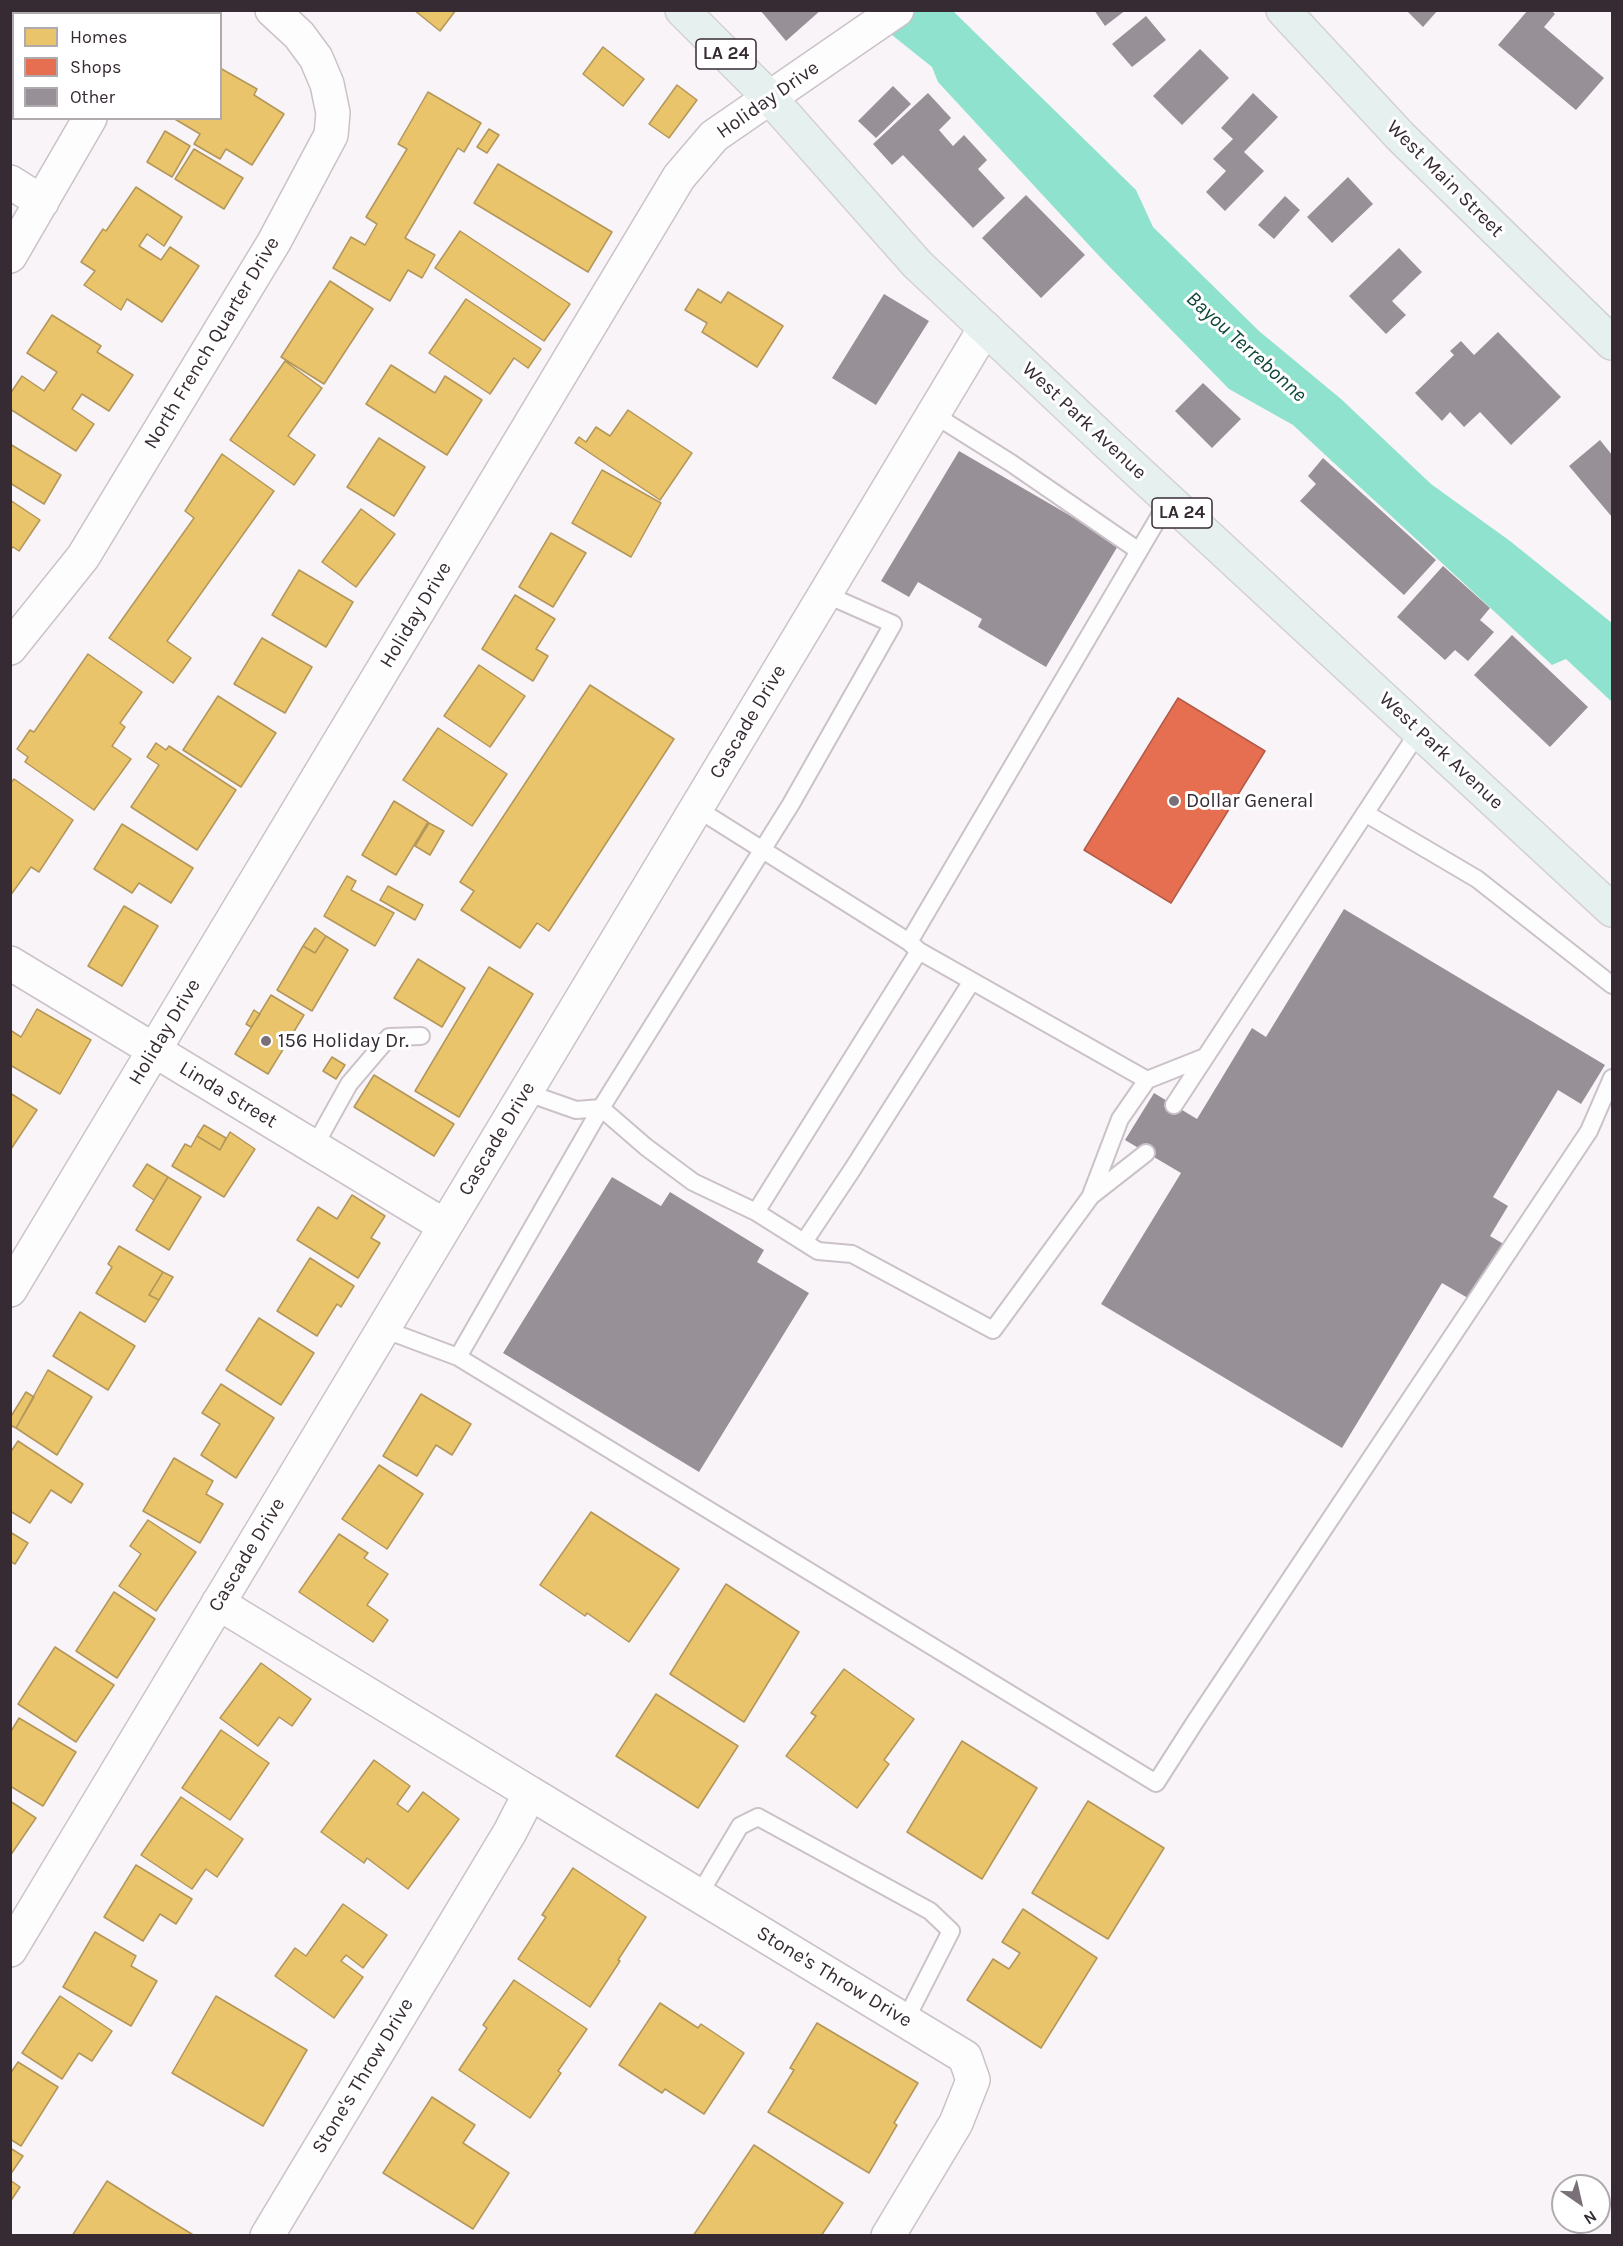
<!DOCTYPE html>
<style>
body{margin:0}
#map{position:relative;width:1623px;height:2246px;overflow:hidden;background:#f9f4f8;font-family:Karla,sans-serif}
canvas{display:block}
.frame{position:absolute;inset:0;border:12px solid #362b33;pointer-events:none}
.legend{position:absolute;left:12px;top:12px;width:210px;height:108px;box-sizing:border-box;background:#fff;border:2px solid #afaaad;margin:0;padding:8px 10px;list-style:none;font-size:18px;color:#362b33}
.legend li{display:flex;align-items:center;gap:12px;height:30px}
.legend b{width:30px;border:2px solid #afaaad}
.north{position:absolute;left:1551px;top:2174px;width:60px;height:60px;box-sizing:border-box;background:#fff;border:2px solid #afaaad;border-radius:50%;rotate:146deg;font-size:16px;font-weight:700;line-height:24px;text-align:center;color:#362b33}
.north::after{content:'';display:block;margin:auto;width:21px;height:27px;background:#7a7178;clip-path:polygon(50% 0,100% 100%,50% 72%,0 100%)}
</style>
<div id="map">
<canvas width="1623" height="2246"></canvas>
<div class="frame"></div>
<ul class="legend">
<li><b style="height:16px;background:#e9c46a"></b>Homes</li>
<li><b style="height:16px;background:#e76f51"></b>Shops</li>
<li><b style="height:16px;background:#979096"></b>Other</li>
</ul>
<div class="north">N</div>
</div>
<script>
const ctx = document.querySelector('canvas').getContext('2d');
ctx.lineJoin = 'round';
function fillPath(path, color) { ctx.fillStyle = color; ctx.fill(path, 'evenodd'); }
function strokePath(path, color, width, dash) { ctx.strokeStyle = color; ctx.lineWidth = width; ctx.lineCap = dash ? 'butt' : 'round'; ctx.setLineDash(dash || []); ctx.stroke(path); }
function write(font, color, halo, rows, align = 'center') {
  ctx.font = font + ' Karla,sans-serif'; ctx.lineWidth = 6; ctx.setLineDash([]); ctx.textBaseline = 'middle'; ctx.strokeStyle = halo; ctx.fillStyle = color; for (const [text, x, y, turn = 0] of rows) {
    ctx.save(); ctx.translate(x, y); ctx.rotate((+turn || 0) * Math.PI / 180); ctx.textAlign = isNaN(turn) ? turn : align; if (halo) ctx.strokeText(text, 0, 0); ctx.fillText(text, 0, 0); ctx.restore();
  }
}
fillPath(new Path2D(`
 M 862,11 L 953,11 L 1136,190 L 1153,227 L 1259,331 L 1341,399 L 1431,484 L 1510,541 L 1612,623 L 1612,702 L 1566,659 L 1552,665 L 1293,425 L 1229,389 L 1100,257 L 938,82 L 932,67 Z`), '#8fe2cd');
const homes = new Path2D(`
 M 25,10 L 88,10 L 87,14 L 23,14 Z
 M 414,10 L 456,10 L 440,31 Z
 M 14,29 L 14,109 L 10,107 L 10,34 Z
 M 603,47 L 644,79 L 623,106 L 583,74 Z
 M 220,68 L 257,89 L 254,95 L 284,114 L 252,165 L 226,149 L 220,159 L 194,144 L 200,134 L 173,118 L 220,118 Z
 M 677,85 L 697,100 L 669,138 L 649,124 Z
 M 428,92 L 481,123 L 464,152 L 458,148 L 405,238 L 435,255 L 422,278 L 408,270 L 390,301 L 333,268 L 351,237 L 365,245 L 377,224 L 366,217 L 407,149 L 398,144 Z
 M 489,129 L 499,135 L 487,153 L 477,147 Z
 M 165,131 L 190,146 L 172,177 L 147,162 Z
 M 194,149 L 243,178 L 224,209 L 175,179 Z
 M 498,164 L 612,232 L 588,272 L 474,203 Z
 M 136,187 L 182,217 L 164,246 L 147,234 L 139,246 L 161,260 L 170,247 L 199,266 L 162,322 L 127,299 L 121,310 L 84,285 L 95,271 L 81,262 L 103,229 L 106,231 Z
 M 460,231 L 570,304 L 544,341 L 435,268 Z
 M 330,281 L 373,309 L 324,384 L 281,357 Z
 M 698,289 L 721,303 L 728,292 L 783,326 L 757,367 L 702,332 L 707,323 L 685,310 Z
 M 466,299 L 541,349 L 528,368 L 514,358 L 490,394 L 429,353 Z
 M 52,315 L 101,346 L 97,352 L 133,375 L 109,411 L 82,394 L 72,409 L 94,424 L 76,451 L 10,409 L 10,394 L 22,376 L 44,391 L 57,372 L 27,353 Z
 M 285,361 L 322,388 L 288,436 L 315,455 L 294,485 L 230,440 Z
 M 391,365 L 435,393 L 445,376 L 482,400 L 447,455 L 366,404 Z
 M 628,410 L 692,453 L 660,500 L 575,443 L 579,437 L 586,442 L 596,427 L 610,436 Z
 M 379,438 L 425,467 L 394,516 L 347,487 Z
 M 10,444 L 61,475 L 44,504 L 10,483 Z
 M 222,454 L 274,491 L 167,641 L 191,658 L 173,683 L 109,638 L 194,518 L 185,511 Z
 M 602,470 L 661,503 L 631,557 L 572,523 Z
 M 10,500 L 40,520 L 19,551 L 13,547 L 10,550 Z
 M 361,509 L 395,534 L 356,587 L 322,562 Z
 M 551,533 L 586,553 L 553,607 L 519,587 Z
 M 299,570 L 353,602 L 326,647 L 272,615 Z
 M 515,595 L 555,619 L 536,649 L 548,656 L 533,681 L 482,649 Z
 M 262,638 L 312,667 L 285,713 L 234,684 Z
 M 88,654 L 142,692 L 120,723 L 125,727 L 112,746 L 131,759 L 94,810 L 25,762 L 28,757 L 17,749 L 30,730 L 34,732 Z
 M 479,665 L 525,696 L 490,747 L 444,716 Z
 M 590,685 L 674,739 L 549,931 L 537,923 L 520,948 L 461,910 L 474,891 L 460,882 Z
 M 218,696 L 276,733 L 241,787 L 183,750 Z
 M 438,728 L 507,774 L 472,826 L 403,780 Z
 M 156,743 L 166,750 L 169,746 L 236,790 L 197,850 L 131,807 L 159,765 L 147,757 Z
 M 14,779 L 73,820 L 39,872 L 31,867 L 10,896 L 10,784 Z
 M 394,801 L 428,822 L 396,875 L 362,855 Z
 M 429,823 L 444,831 L 430,855 L 415,846 Z
 M 122,824 L 193,868 L 171,903 L 139,883 L 132,893 L 94,869 Z
 M 347,876 L 356,881 L 351,890 L 394,913 L 375,946 L 324,916 Z
 M 388,886 L 423,905 L 415,920 L 380,900 Z
 M 124,906 L 158,926 L 122,986 L 88,966 Z
 M 315,928 L 326,936 L 315,953 L 303,946 Z
 M 326,936 L 348,950 L 312,1011 L 277,990 L 303,946 L 315,953 Z
 M 418,959 L 465,988 L 442,1027 L 394,998 Z
 M 489,967 L 533,994 L 459,1117 L 415,1091 Z
 M 271,995 L 304,1015 L 268,1074 L 235,1054 Z
 M 37,1009 L 91,1040 L 60,1094 L 10,1065 L 10,1030 L 21,1037 Z
 M 254,1010 L 260,1014 L 251,1027 L 246,1024 Z
 M 332,1057 L 345,1065 L 336,1079 L 323,1071 Z
 M 374,1075 L 454,1124 L 434,1156 L 354,1107 Z
 M 10,1093 L 37,1110 L 11,1149 L 10,1149 Z
 M 204,1125 L 226,1138 L 220,1150 L 197,1136 Z
 M 230,1132 L 255,1149 L 224,1197 L 172,1166 L 185,1144 L 191,1147 L 197,1136 L 220,1150 Z
 M 147,1164 L 168,1177 L 154,1200 L 133,1186 Z
 M 168,1177 L 201,1197 L 169,1250 L 136,1230 Z
 M 352,1195 L 385,1216 L 371,1238 L 380,1243 L 358,1278 L 297,1240 L 318,1207 L 337,1219 Z
 M 119,1246 L 163,1272 L 149,1295 L 159,1300 L 145,1322 L 96,1293 L 112,1267 L 108,1264 Z
 M 310,1258 L 354,1286 L 341,1307 L 337,1304 L 317,1336 L 277,1311 Z
 M 163,1272 L 173,1277 L 159,1300 L 149,1295 Z
 M 80,1312 L 135,1346 L 108,1390 L 53,1356 Z
 M 259,1318 L 314,1353 L 281,1405 L 226,1370 Z
 M 48,1370 L 92,1397 L 57,1455 L 16,1428 Z
 M 221,1384 L 274,1418 L 236,1478 L 201,1455 L 220,1424 L 202,1413 Z
 M 26,1392 L 34,1397 L 16,1428 L 10,1425 L 10,1418 Z
 M 421,1394 L 471,1424 L 452,1455 L 436,1445 L 417,1476 L 383,1456 Z
 M 18,1441 L 83,1484 L 71,1503 L 51,1490 L 30,1523 L 10,1511 L 10,1453 Z
 M 174,1458 L 213,1481 L 206,1494 L 223,1504 L 200,1543 L 143,1511 Z
 M 379,1465 L 423,1494 L 387,1549 L 342,1519 Z
 M 591,1512 L 679,1569 L 629,1642 L 587,1613 L 585,1616 L 540,1585 Z
 M 148,1520 L 196,1552 L 156,1611 L 119,1586 L 141,1554 L 130,1546 Z
 M 10,1532 L 28,1543 L 15,1564 L 10,1561 Z
 M 339,1534 L 368,1553 L 364,1558 L 388,1574 L 367,1605 L 388,1620 L 373,1642 L 299,1592 Z
 M 726,1584 L 799,1632 L 744,1722 L 670,1674 Z
 M 114,1592 L 155,1619 L 117,1678 L 76,1651 Z
 M 55,1647 L 114,1685 L 76,1742 L 18,1704 Z
 M 261,1663 L 311,1699 L 292,1726 L 279,1717 L 258,1746 L 220,1718 Z
 M 844,1669 L 914,1719 L 884,1760 L 889,1764 L 857,1808 L 786,1756 L 816,1716 L 811,1713 Z
 M 656,1694 L 738,1746 L 698,1808 L 616,1756 Z
 M 19,1718 L 76,1752 L 43,1806 L 10,1786 L 10,1733 Z
 M 221,1730 L 269,1763 L 230,1820 L 182,1788 Z
 M 962,1741 L 1037,1788 L 982,1879 L 907,1832 Z
 M 374,1760 L 410,1786 L 397,1804 L 408,1812 L 423,1792 L 459,1819 L 408,1889 L 367,1858 L 364,1863 L 321,1832 Z
 M 181,1797 L 243,1839 L 217,1877 L 206,1869 L 192,1889 L 141,1855 Z
 M 10,1801 L 36,1818 L 10,1856 Z
 M 1088,1801 L 1164,1848 L 1108,1939 L 1032,1893 Z
 M 136,1865 L 192,1899 L 176,1924 L 160,1914 L 143,1941 L 104,1917 Z
 M 573,1868 L 646,1917 L 618,1960 L 620,1961 L 590,2007 L 518,1959 L 546,1917 L 542,1915 Z
 M 343,1904 L 387,1935 L 363,1968 L 346,1955 L 341,1961 L 363,1977 L 334,2018 L 275,1976 L 295,1948 L 306,1956 Z
 M 1023,1909 L 1097,1958 L 1041,2048 L 967,2000 L 993,1959 L 1009,1969 L 1020,1953 L 1002,1942 Z
 M 95,1932 L 136,1956 L 131,1966 L 157,1981 L 131,2026 L 63,1987 Z
 M 514,1980 L 587,2029 L 558,2071 L 561,2073 L 530,2118 L 459,2070 L 487,2028 L 483,2025 Z
 M 60,1996 L 112,2031 L 92,2061 L 79,2053 L 62,2079 L 22,2053 Z
 M 216,1996 L 307,2050 L 263,2126 L 172,2073 Z
 M 660,2003 L 698,2028 L 701,2024 L 744,2053 L 704,2114 L 665,2089 L 662,2093 L 619,2065 Z
 M 817,2023 L 918,2083 L 894,2123 L 897,2125 L 869,2173 L 768,2112 L 794,2070 L 790,2068 Z
 M 18,2062 L 58,2087 L 21,2146 L 10,2139 L 10,2074 Z
 M 432,2097 L 475,2125 L 463,2143 L 509,2173 L 473,2229 L 383,2173 Z
 M 754,2145 L 843,2203 L 821,2236 L 693,2236 Z
 M 10,2148 L 23,2156 L 10,2175 Z
 M 10,2180 L 20,2187 L 10,2202 Z
 M 107,2181 L 151,2209 L 195,2236 L 72,2236 Z`);
fillPath(homes, '#e9c46a');
strokePath(homes, '#b3965a', 1.5);
const shops = new Path2D(`
 M 1178,698 L 1265,751 L 1171,903 L 1084,850 Z`);
fillPath(shops, '#e76f51');
strokePath(shops, '#b25b48', 1.5);
fillPath(new Path2D(`
 M 760,10 L 821,10 L 786,41 Z
 M 1094,10 L 1126,10 L 1105,26 Z
 M 1406,10 L 1438,10 L 1423,27 Z
 M 1528,10 L 1551,10 L 1555,14 L 1544,27 L 1604,78 L 1576,110 L 1498,45 Z
 M 1146,16 L 1166,40 L 1132,67 L 1112,44 Z
 M 1200,49 L 1229,78 L 1182,125 L 1153,96 Z
 M 893,86 L 911,104 L 876,138 L 858,121 Z
 M 928,93 L 951,118 L 939,130 L 953,146 L 964,135 L 987,160 L 978,169 L 1005,198 L 973,228 L 903,155 L 892,165 L 873,144 Z
 M 1253,93 L 1278,117 L 1244,152 L 1264,171 L 1225,211 L 1206,192 L 1226,171 L 1213,159 L 1233,139 L 1221,128 Z
 M 1348,177 L 1373,204 L 1332,243 L 1307,217 Z
 M 1026,195 L 1085,255 L 1041,298 L 982,238 Z
 M 1285,196 L 1300,210 L 1274,239 L 1258,225 Z
 M 1399,248 L 1422,272 L 1392,301 L 1406,315 L 1386,334 L 1349,296 Z
 M 884,294 L 929,321 L 876,405 L 832,378 Z
 M 1498,332 L 1561,397 L 1511,445 L 1480,412 L 1464,427 L 1450,412 L 1442,421 L 1415,393 L 1454,355 L 1450,351 L 1461,341 L 1474,355 Z
 M 1203,383 L 1241,419 L 1212,448 L 1175,411 Z
 M 1600,440 L 1612,455 L 1612,517 L 1569,466 Z
 M 959,451 L 1119,544 L 1046,667 L 978,627 L 982,619 L 918,582 L 909,597 L 881,581 Z
 M 1323,458 L 1436,560 L 1404,595 L 1300,501 L 1316,484 L 1308,476 Z
 M 1443,566 L 1490,608 L 1480,620 L 1494,632 L 1468,661 L 1455,650 L 1445,660 L 1397,617 Z
 M 1512,635 L 1588,707 L 1550,747 L 1474,675 Z
 M 1344,909 L 1605,1065 L 1581,1104 L 1558,1090 L 1493,1197 L 1508,1206 L 1490,1236 L 1507,1246 L 1473,1301 L 1442,1283 L 1342,1448 L 1101,1304 L 1181,1173 L 1125,1140 L 1154,1093 L 1197,1119 L 1252,1028 L 1266,1037 Z
 M 612,1177 L 661,1206 L 670,1192 L 764,1250 L 757,1262 L 809,1293 L 699,1472 L 503,1353 Z`), '#979096');
const service = new Path2D(`
 M 933,414 L 1011,463 L 1139,551
 M 825,594 L 893,624 L 791,804 L 601,1108 L 646,1147 L 693,1182 L 756,1212 L 818,1251 L 852,1254 L 993,1330 L 1091,1196 L 1146,1153
 M 696,808 L 909,942 L 919,951 L 1147,1080
 M 1365,813 L 1477,879 L 1612,985
 M 909,942 L 1169,500
 M 525,1092 L 576,1110 L 601,1108
 M 1174,1105 L 1419,731
 M 314,1147 L 349,1084 L 389,1037 L 421,1036
 M 1091,1195 L 1120,1119 L 1147,1080 L 1205,1057
 M 756,1212 L 919,951
 M 804,1242 L 852,1170 L 972,981
 M 383,1329 L 458,1357 L 601,1108
 M 458,1357 L 1156,1783 L 1195,1722 L 1589,1131 L 1612,1078
 M 699,1895 L 740,1826 L 758,1817 L 930,1911 L 951,1931 L 905,2021`);
const minor = new Path2D(`
 M 167,14 L 171,10
 M 10,182 L 42,202
 M 10,256 L 90,118
 M 10,648 L 83,557 L 274,242 L 331,135 L 333,113 L 327,84 L 316,58 L 299,35 L 272,10
 M 10,963 L 445,1226
 M 10,1290 L 679,177 L 714,136 L 897,10
 M 218,1603 L 530,1793
 M 10,1950 L 985,328
 M 267,2236 L 510,1832 L 530,1793 L 965,2057 L 973,2080 L 956,2123 L 888,2236`);
const primary = new Path2D(`
 M 682,10 L 770,98 L 917,264 L 1106,442 L 1612,910
 M 1283,10 L 1401,137 L 1612,343`);
strokePath(service, '#cac2c8', 20);
strokePath(minor, '#cac2c8', 36);
strokePath(primary, '#d4d1d4', 36);
strokePath(service, '#fefdfe', 16);
strokePath(minor, '#fefdfe', 33);
strokePath(primary, '#e6f0ee', 33);
for (const [x, y, r, color] of [
 [1174,801,6,"#7a7178"],
 [266,1041,6,"#7a7178"]
]) { const dot = new Path2D(); dot.arc(x, y, r, 0, 2 * Math.PI); ctx.fillStyle = color; ctx.fill(dot); strokePath(dot, '#fff', 2); }
for (const [x, y, w] of [
 [726,54,60],
 [1182,513,60]
]) { const box = new Path2D(); box.roundRect(x - w / 2, y - 15, w, 30, 4.5); ctx.fillStyle = '#fff'; ctx.fill(box); strokePath(box, '#362b33', 1.5); }
write('bold 18px', '#362b33', null, [
 ["LA 24",726,54],
 ["LA 24",1182,513]
]);
write('20px', '#362b33', '#fff', [
 ["Holiday Drive",768,100,-35],
 ["West Main Street",1445,179,45],
 ["North French Quarter Drive",212,343,-59],
 ["West Park Avenue",1084,421,43],
 ["Holiday Drive",416,615,-59],
 ["Cascade Drive",748,722,-59],
 ["West Park Avenue",1441,751,43],
 ["Holiday Drive",165,1032,-59],
 ["Linda Street",228,1095,31],
 ["Cascade Drive",497,1139,-59],
 ["Cascade Drive",247,1555,-59],
 ["Stone's Throw Drive",834,1977,31],
 ["Stone's Throw Drive",363,2076,-59]
]);
write('20px', '#362b33', '#fff', [
 ["Dollar General",1186,801],
 ["156 Holiday Dr.",278,1041]
], 'left');
write('italic 21px', '#11473a', '#fff', [
 ["Bayou Terrebonne",1246,347,42]
]);
</script>
